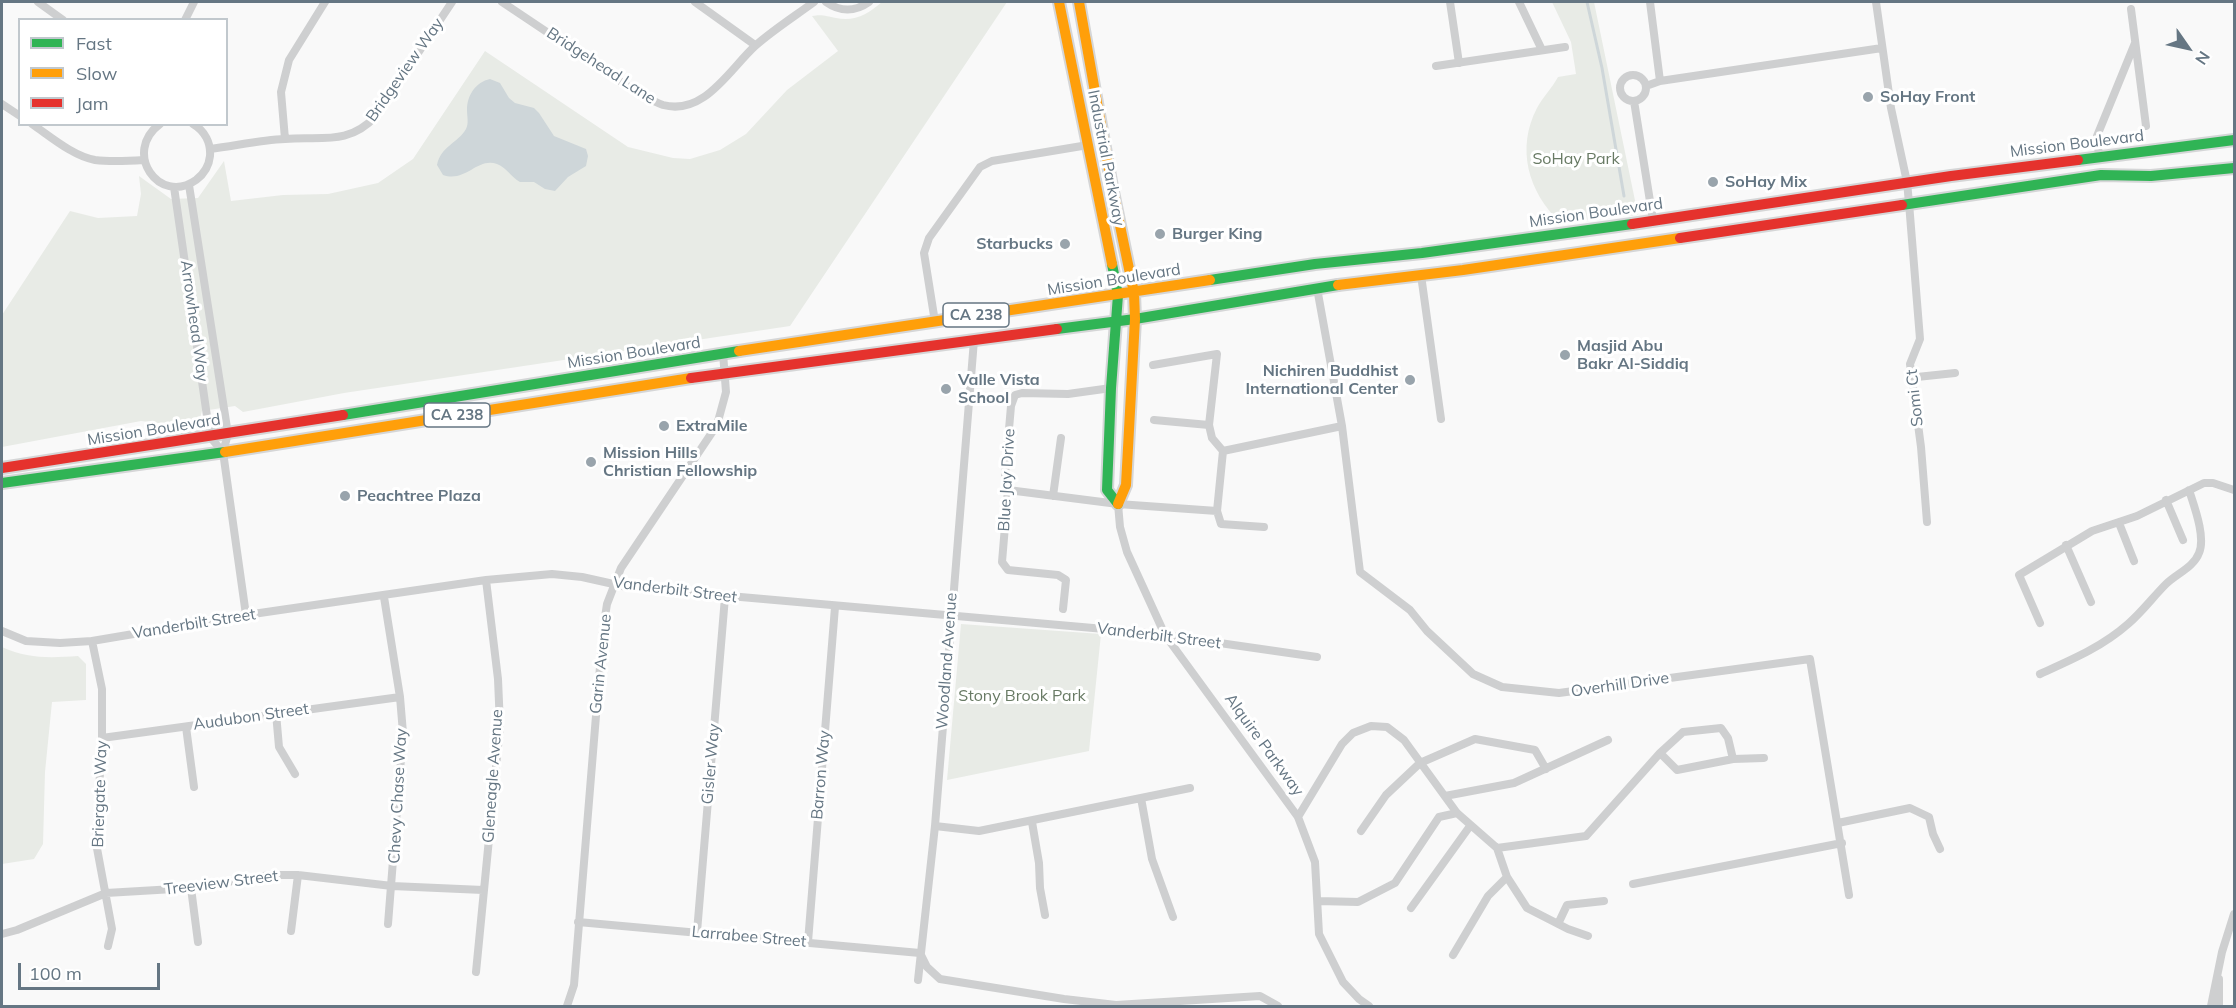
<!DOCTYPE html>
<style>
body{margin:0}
#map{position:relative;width:2236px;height:1008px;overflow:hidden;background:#f9f9f9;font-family:Mulish,sans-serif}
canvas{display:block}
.frame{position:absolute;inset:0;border:3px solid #657683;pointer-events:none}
.legend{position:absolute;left:18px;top:18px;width:210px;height:108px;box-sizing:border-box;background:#fff;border:2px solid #c1c8cd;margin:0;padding:8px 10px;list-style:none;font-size:18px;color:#657683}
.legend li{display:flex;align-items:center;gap:12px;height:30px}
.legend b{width:30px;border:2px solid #c1c8cd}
.north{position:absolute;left:2158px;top:18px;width:60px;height:60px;-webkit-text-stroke:4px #fff;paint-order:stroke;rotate:124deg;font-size:16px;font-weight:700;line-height:24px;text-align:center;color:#657683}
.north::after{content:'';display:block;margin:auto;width:21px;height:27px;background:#657683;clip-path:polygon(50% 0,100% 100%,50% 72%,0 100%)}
.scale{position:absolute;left:18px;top:963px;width:142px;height:27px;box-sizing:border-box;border:3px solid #657683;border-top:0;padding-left:8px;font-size:18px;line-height:21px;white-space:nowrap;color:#657683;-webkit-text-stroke:4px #fff;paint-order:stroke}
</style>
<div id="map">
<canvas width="2236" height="1008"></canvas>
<div class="frame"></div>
<ul class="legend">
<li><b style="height:8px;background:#30b455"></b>Fast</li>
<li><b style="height:8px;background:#ff9f0a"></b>Slow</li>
<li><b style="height:8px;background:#e5322d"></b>Jam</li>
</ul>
<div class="north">N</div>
<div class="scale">100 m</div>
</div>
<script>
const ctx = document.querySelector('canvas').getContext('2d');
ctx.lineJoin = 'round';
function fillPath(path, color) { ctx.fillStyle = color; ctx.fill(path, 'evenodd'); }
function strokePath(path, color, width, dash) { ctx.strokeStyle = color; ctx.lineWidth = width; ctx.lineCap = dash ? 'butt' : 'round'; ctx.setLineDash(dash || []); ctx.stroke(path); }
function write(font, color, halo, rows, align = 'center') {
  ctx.font = font + ' Mulish,sans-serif'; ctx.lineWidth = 6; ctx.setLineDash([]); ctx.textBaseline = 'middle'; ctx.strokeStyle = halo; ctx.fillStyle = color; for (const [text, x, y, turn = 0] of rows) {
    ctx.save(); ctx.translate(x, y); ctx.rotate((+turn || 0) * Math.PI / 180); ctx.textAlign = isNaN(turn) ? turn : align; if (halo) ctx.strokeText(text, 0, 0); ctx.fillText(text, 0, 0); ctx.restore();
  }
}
fillPath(new Path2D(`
 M 882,2 L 1007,2 L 790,326 L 344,393 L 243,412 L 235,406 L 202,411 L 199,422 L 194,427 L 141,421 L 2,447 L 2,315 L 70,211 L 98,218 L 137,216 L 141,194 L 139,176 L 171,199 L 198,198 L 224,161 L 231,201 L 283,195 L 328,194 L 378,183 L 413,159 L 485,51 L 628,147 L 673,158 L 690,159 L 720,150 L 746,134 L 787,90 L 838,51 L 812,16 C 822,14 826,16 836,18 C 855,22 868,14 882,2 Z
 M 1552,2 L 1594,2 L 1638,215 L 1560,222 C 1528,192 1516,148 1537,108 C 1543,97 1552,88 1558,77 L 1576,74 L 1571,42 Z
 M 961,624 L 1101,634 L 1089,751 L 947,780 Z
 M 2,647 C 28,659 50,658 78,656 L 86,664 L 86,700 L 52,702 L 45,772 L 43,844 L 34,859 L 2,864 Z`), '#e8ebe6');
fillPath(new Path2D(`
 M 490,79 L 500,83 L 509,98 L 515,103 L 534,108 L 539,113 L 554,136 L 586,149 L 588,156 L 586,166 L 568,177 L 555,191 L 545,189 L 534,182 L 520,182 C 511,177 506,167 497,164 C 477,157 466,183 443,175 L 437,165 C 441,146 458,143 466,129 C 469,123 467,117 467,110 C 467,95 476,82 490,79 Z`), '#ced6d9');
strokePath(new Path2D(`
 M 1587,2 L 1602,68 L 1624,196`), '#ced6d9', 3);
const fast = new Path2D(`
 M 2078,160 L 2234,140
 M 1902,205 L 2101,175 L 2151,176 L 2234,168
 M 1112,264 L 1118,295 L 1111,388 L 1107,490 L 1118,504
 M 1210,280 L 1315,264 L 1422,253 L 1632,224
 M 1057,329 L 1135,319 L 1338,285
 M 343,415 L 739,351
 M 2,483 L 225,452`);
const slow = new Path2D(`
 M 1059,2 L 1112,264
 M 1079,2 L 1112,187 L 1134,293 L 1135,319 L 1126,485 L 1118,504
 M 1338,285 L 1463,270 L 1680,238
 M 739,351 L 1210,280
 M 225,452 L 691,378`);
const jam = new Path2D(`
 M 1632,224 L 1951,176 L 2078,160
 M 1680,238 L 1902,205
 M 691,378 L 1057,329
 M 2,468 L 343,415`);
strokePath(fast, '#d5d6d7', 14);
strokePath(slow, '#d5d6d7', 14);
strokePath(jam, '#d5d6d7', 14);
strokePath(new Path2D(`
 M 38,2 L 63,20
 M 502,2 L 638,93 C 646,97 654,102 663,105 C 704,116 729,70 755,46 C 773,30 795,16 814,2
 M 695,2 L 755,45
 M 826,2 C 840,12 855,12 869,2
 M 1450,2 L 1459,63
 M 1519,2 L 1542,50
 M 1650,2 L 1660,81
 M 1876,2 L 1891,108 L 1907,182 L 1909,203 L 1920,339 L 1910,364 L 1921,447 L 1927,522
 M 2131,9 L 2146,126
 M 185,20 L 194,2
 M 1436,66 L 1565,47
 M1620 88a13 13 0 1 1 26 0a13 13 0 1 1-26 0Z
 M 1646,86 L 1660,81 L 1882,48
 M 1634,101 L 1653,220
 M 2,104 L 20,116
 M 32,124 C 51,137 73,156 95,160 C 111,162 128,161 144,160
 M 160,124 C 122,152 159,206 196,180 C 204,174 209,166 210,156 C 211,143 205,131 193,124
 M 285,139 L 281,92 L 289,60 L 325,2
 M 210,149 C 235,146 260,140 285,139 C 321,136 348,146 376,116 L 452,2
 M 2099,156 L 2097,136 L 2135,43
 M 189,185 L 228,434 L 223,452 L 246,615
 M 174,187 L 210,437 L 223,452
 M 1421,275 L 1441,419
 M 1317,288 L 1342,426 L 1360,572 L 1410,610 L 1427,631 L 1473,674 L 1502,687 L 1559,693 L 1810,659 L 1849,895
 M 935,322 L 924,253 L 929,238 L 980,167 L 992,161 L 1088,145
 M 1153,365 L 1217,354 L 1209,425 L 1212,438 L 1223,451
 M 1912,382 L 1917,377 L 1955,373
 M 1154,420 L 1209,425
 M 1223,451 L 1342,426
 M 1008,490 L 1118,504 L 1217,511 L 1221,524 L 1264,527
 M 1053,496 L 1061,438
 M 2166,500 L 2183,540
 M 1118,504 L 1120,527 L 1127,552 L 1165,635 L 1298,817 L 1315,862 L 1319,934 L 1343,982 L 1359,999 L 1369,1006
 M 1217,511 L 1223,451
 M 2119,523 L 2134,561
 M 2066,545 L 2091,602
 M 384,597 L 400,697 L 403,733 L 388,924
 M 1063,609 L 1066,580 L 1058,575 L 1008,570 L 1002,562 L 1008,490 L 1005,475 L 1011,406 L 1015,395 L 1022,393 L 1068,394 L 1111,388
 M 2040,623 L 2019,575 L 2092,531 L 2137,516 L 2204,483 L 2213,483 L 2234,490
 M 2,631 L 26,641 L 60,643 L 92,641 L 246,615 L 486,580 L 552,574 L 582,577 L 627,587 L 1150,633 L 1317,657
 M 92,641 L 102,689 L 102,738 L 96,843 L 112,929 L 108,946
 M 2040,674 C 2071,660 2102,647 2128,624 C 2142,612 2153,597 2166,584 C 2176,574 2194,567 2199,553 C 2206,537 2194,506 2189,490
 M 276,713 L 279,747 L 295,774
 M 186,727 L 194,787
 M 102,738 L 400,697
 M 1660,753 L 1683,732 L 1721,728 L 1728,738 L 1733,759
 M 1445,796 L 1514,783 L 1608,740
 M 1141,798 L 1152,859 L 1173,917
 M 1298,817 L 1342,744 L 1353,733 L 1371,726 L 1387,727 L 1404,740 L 1457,813 L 1497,848 L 1507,877 L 1527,908 L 1568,929 L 1588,936
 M 1032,822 L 1039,863 L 1040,888 L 1045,915
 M 1838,823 L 1910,808 L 1929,817 L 1933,834 L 1940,849
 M 935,826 L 979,831 L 1190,788
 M 1361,831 L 1386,795 L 1420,763 L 1475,739 L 1535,750 L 1546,769
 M 1497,848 L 1586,836 L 1660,753 L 1677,770 L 1733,759 L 1764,758
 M 1633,884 L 1842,843
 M 191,888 L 198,942
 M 1318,901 L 1358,902 L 1395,883 L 1439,817 L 1457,813
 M 1411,908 L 1470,826
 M 578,922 L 920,953 L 927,967 L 940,979 L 1064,999 L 1116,1005 L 1260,996 L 1278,1006
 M 1558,924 L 1567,905 L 1604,901
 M 291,931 L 298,875
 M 697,932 L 725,597
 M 2,934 L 17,930 L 106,893 L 191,888 L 270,875 L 298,875 L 392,886 L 483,890
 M 808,942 L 835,607
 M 1453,955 L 1488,896 L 1507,877
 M 476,972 L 500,726 L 498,679 L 486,580
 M 2219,979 L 2219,1006
 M 918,980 L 935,826 L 974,340
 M 567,1006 L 574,985 L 603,630 L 607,604 L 621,568 L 717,425 L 726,392 L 723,353
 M 2211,1006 L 2222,952 L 2234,914`), '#cecfd0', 8);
strokePath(fast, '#30b455', 10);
strokePath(slow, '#ff9f0a', 10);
strokePath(jam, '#e5322d', 10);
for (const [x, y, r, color] of [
 [1868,97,6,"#99a4ac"],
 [1713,182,6,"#99a4ac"],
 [1160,234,6,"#99a4ac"],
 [1065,244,6,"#99a4ac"],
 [1565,355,6,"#99a4ac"],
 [1410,380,6,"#99a4ac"],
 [946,389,6,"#99a4ac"],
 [664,426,6,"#99a4ac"],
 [591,462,6,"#99a4ac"],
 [345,496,6,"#99a4ac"]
]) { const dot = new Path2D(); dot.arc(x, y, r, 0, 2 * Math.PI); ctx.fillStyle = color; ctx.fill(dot); strokePath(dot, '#fff', 2); }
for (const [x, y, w] of [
 [976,315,66],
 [457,415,66]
]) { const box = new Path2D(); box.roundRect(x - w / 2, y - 12, w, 24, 4.5); ctx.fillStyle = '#fff'; ctx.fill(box); strokePath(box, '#657683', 1.5); }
write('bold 15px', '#657683', null, [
 ["CA 238",976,315],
 ["CA 238",457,415]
]);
write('16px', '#657683', '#fff', [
 ["Bridgehead Lane",601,66,33],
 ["Bridgeview Way",405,70,-55],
 ["Mission Boulevard",2077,144,-7],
 ["Industrial Parkway",1106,158,79],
 ["Mission Boulevard",1596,213,-8],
 ["Mission Boulevard",1114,280,-9],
 ["Arrowhead Way",194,321,82],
 ["Mission Boulevard",634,353,-9],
 ["Somi Ct",1915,398,-96],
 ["Mission Boulevard",154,430,-9],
 ["Blue Jay Drive",1007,480,-87],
 ["Vanderbilt Street",675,590,7],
 ["Vanderbilt Street",194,624,-9],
 ["Vanderbilt Street",1159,636,7],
 ["Woodland Avenue",947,661,-86],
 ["Garin Avenue",601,664,-84],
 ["Overhill Drive",1620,685,-8],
 ["Audubon Street",251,717,-8],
 ["Alquire Parkway",1264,745,54],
 ["Gisler Way",711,764,-85],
 ["Barron Way",821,775,-85],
 ["Gleneagle Avenue",493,776,-86],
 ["Briergate Way",100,794,-88],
 ["Chevy Chase Way",398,796,-87],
 ["Treeview Street",221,883,-7],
 ["Larrabee Street",749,937,5]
]);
write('bold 16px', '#657683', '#fff', [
 ["SoHay Front",1880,97],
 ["SoHay Mix",1725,182],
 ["Burger King",1172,234],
 ["Starbucks",1053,244,"right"],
 ["Masjid Abu",1577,346],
 ["Bakr Al-Siddiq",1577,364],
 ["Nichiren Buddhist",1398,371,"right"],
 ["International Center",1398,389,"right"],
 ["Valle Vista",958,380],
 ["School",958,398],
 ["ExtraMile",676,426],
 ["Mission Hills",603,453],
 ["Christian Fellowship",603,471],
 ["Peachtree Plaza",357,496]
], 'left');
write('16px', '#687a64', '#fff', [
 ["SoHay Park",1576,159],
 ["Stony Brook Park",1022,696]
]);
</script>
